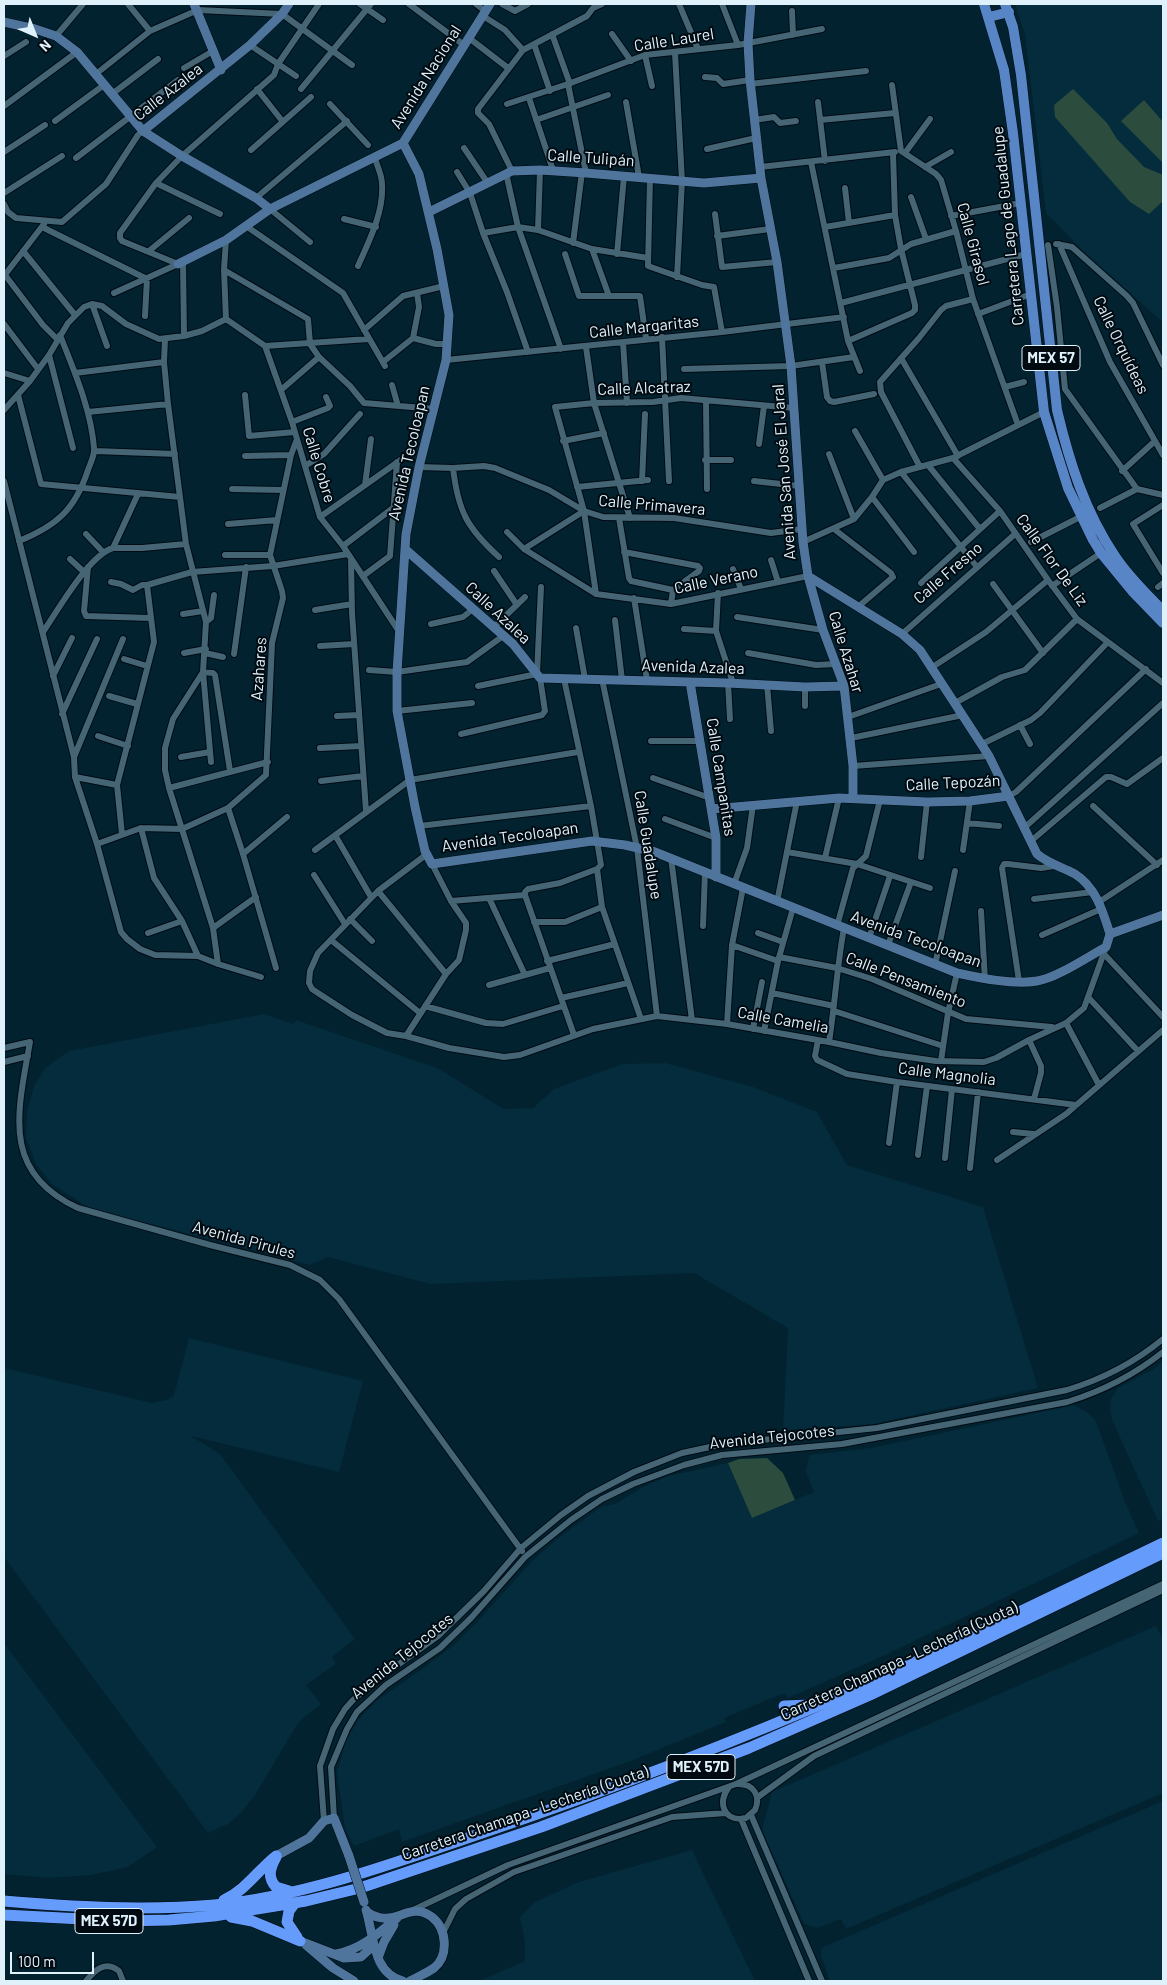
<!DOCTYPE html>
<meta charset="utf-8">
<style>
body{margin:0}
#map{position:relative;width:1167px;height:1985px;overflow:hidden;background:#02222f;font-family:Barlow,sans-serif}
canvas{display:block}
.frame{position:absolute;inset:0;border:5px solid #dff1fa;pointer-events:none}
.north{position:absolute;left:10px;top:10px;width:50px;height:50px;-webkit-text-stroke:4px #010a10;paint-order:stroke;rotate:136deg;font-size:14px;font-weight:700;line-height:20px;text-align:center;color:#dff1fa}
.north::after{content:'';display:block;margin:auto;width:18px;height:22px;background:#dff1fa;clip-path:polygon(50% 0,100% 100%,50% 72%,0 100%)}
.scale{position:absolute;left:10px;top:1952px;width:84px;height:22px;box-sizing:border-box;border:2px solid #dff1fa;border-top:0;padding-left:6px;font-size:15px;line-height:18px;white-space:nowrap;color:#dff1fa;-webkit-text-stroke:4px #010a10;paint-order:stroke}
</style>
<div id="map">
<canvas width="1167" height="1985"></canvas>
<div class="frame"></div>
<div class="north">N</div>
<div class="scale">100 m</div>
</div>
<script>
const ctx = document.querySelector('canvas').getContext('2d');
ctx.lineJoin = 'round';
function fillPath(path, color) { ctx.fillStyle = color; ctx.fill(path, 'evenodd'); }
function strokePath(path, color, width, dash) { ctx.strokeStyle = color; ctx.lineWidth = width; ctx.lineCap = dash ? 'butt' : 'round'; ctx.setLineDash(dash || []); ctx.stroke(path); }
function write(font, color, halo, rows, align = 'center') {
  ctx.font = font + ' Barlow,sans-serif'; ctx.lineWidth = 4; ctx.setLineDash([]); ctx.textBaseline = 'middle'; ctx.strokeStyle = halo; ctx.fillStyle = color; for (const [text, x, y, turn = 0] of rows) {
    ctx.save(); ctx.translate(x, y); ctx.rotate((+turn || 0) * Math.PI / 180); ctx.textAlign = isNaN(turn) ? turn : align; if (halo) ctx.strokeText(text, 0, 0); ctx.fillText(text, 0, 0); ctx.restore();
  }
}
fillPath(new Path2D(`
 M 1015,4 L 1163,4 L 1163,322 L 1087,255 L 1046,213 L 1025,34 Z
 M 264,1014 L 293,1024 L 296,1020 L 437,1068 L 504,1109 L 533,1108 L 554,1089 L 622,1064 L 665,1063 L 753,1087 L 817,1112 L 847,1165 L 983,1207 L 1038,1388 L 873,1424 L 783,1430 L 788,1328 L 694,1273 L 430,1284 L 328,1257 L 310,1265 L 89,1208 L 52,1184 L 36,1164 L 26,1138 L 27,1112 L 34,1086 L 45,1068 L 69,1051 Z
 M 189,1338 L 363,1381 L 339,1472 L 191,1436 L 220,1454 L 355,1639 L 332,1657 L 336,1664 L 306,1685 L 321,1704 L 303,1718 L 295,1728 L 255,1795 L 240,1814 L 228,1824 L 208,1833 L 4,1557 L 4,1368 L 152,1403 L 167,1400 L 174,1395 Z
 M 1163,1361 L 1163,1518 L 1158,1521 L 1112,1420 L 1110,1410 L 1111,1399 L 1118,1388 L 1154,1369 Z
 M 1074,1405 L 1087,1412 L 1096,1421 L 1125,1502 L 1139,1533 L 881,1657 L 788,1698 L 784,1693 L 724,1718 L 726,1722 L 628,1762 L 402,1842 L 399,1829 L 354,1846 L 345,1828 L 337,1773 L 345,1743 L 357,1721 L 377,1700 L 418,1672 L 454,1645 L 476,1623 L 532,1561 L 557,1539 L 601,1507 L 615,1504 L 643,1487 L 668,1476 L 728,1463 L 752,1518 L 814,1492 L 806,1472 L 809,1455 L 871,1448 Z
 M 1156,1626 L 1163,1639 L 1163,1793 L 846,1929 L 841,1919 L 817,1928 L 804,1924 L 762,1830 L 772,1792 Z
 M 4,1643 L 157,1847 L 128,1867 L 91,1875 L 48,1878 L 4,1874 Z
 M 1163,1801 L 1163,1981 L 830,1981 L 821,1956 L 821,1948 Z
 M 692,1850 L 755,1981 L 479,1981 L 525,1961 L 525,1942 L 520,1917 L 535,1902 L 579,1882 Z`), '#042c3d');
fillPath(new Path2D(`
 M 1073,89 L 1107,123 L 1117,139 L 1144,167 L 1163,175 L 1163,201 L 1149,214 L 1130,202 L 1055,117 L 1054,105 Z
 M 1144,100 L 1163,122 L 1163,163 L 1121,121 Z
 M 767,1458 L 783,1473 L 795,1500 L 752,1518 L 728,1463 L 739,1459 Z`), '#2c4d3e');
const street = new Path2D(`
 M 128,4 L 150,31
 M 360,4 L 383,20
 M 409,4 L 464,45
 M 476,4 L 485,11
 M 502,4 L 515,11 L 528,4
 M 679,4 L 698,49
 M 722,4 L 738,45
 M 792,11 L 793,35
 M 483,16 L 505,30 L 523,50
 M 552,34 L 570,84
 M 612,34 L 631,61
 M 56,36 L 83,4
 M 469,38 L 508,68
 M 534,44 L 550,91
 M 250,45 L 296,76
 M 675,53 L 682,181 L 677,277
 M 645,55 L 652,86
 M 4,56 L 26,42
 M 184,68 L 213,51
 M 96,74 L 150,31 L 198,10 L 282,14 L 352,65
 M 705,77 L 717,78 L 723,84 L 750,80
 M 568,84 L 586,173
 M 750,84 L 866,71
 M 892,85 L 901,151 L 936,174 L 941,180 L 956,231 L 973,299 L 1018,425
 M 257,89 L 283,122
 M 301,89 L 371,4
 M 112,94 L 158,59
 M 529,98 L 553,170
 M 626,102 L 639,177
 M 818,102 L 825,161
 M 330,104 L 368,145
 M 507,104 L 568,84 L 645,55 L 738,45 L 822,29
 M 4,106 L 77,52
 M 536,120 L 608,95
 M 754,120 L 774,117 L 780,123 L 796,121
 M 820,120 L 895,113
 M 55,121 L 104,85
 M 464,148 L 487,182
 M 707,149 L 756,138
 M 251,150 L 311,97
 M 4,152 L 45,125
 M 905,153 L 930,119
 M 76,158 L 178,80
 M 811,162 L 848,341 L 860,371
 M 760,167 L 895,152
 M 925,167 L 951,152
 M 512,171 L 489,124 L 478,113 L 478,109 L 523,50 L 587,16 L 593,8 L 602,4
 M 457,172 L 470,193 L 483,233 L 507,292 L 528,352
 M 506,173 L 518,227 L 561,349
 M 650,178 L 648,266 L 702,285 L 714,287 L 722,332
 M 156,183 L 220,214
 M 845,188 L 849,223
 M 4,193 L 62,156
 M 911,197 L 926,239
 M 256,198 L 347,121
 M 4,204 L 8,212 L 16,218 L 62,222 L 106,184 L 138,135 L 143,131
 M 270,209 L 310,242
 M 715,214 L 722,267 L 777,262
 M 951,216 L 1021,203
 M 344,219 L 376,227
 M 246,226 L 343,293 L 385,366
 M 42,227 L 147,279 L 145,316
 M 825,227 L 895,215
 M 538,230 L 540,170
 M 483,233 L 518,227 L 538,230 L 592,249 L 648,258
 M 717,236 L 770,229
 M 226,240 L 224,270 L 226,319
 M 573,243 L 582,172
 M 1056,244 L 1072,247 L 1127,296 L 1133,303 L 1163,365
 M 1059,244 L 1110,362 L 1163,455
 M 1048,245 L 1057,307 L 1065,389 L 1137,489 L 1163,495
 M 592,249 L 609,296
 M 23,251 L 75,315
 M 149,251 L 189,218
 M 565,254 L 579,296 L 640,296 L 646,339
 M 617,254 L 624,176
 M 183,261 L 184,336
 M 178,264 L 122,241 L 120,238 L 120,233 L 156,183 L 182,156 L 274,75 L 278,64 L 319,4
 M 358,266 C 369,241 384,212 382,184 C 382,175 377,166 375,158
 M 834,268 L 889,258 L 911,244 L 956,231
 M 224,270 L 308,319 L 310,344 L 319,357 L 350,386 L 364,403 L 435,409
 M 5,275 L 43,325 L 58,340
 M 4,276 L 44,224
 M 114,293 L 178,264
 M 841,303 L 1026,254
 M 92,304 L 107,346
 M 978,314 L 1031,294
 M 226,319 L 265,346
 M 4,324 L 38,369
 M 364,330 L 403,296 L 444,286
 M 662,337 L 669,481
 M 413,338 L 419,307 L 417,293
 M 165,339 L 164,362 L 168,404 L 186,544 L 206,622 L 203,672 L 173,719 L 165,748 L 165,770 L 169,788 L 213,928 L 218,964
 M 848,341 L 912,313 L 915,310 L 915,305 L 901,249 L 895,215 L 893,153
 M 623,342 L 627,403
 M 265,346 L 292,422 L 320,517 L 343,546 L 400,633
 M 265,346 L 369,339
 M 586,347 L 594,403 L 630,518
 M 49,355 L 73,448
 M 901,358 L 958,456
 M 446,360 L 722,332 L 844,317
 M 383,362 L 413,338 L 436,344 L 447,344
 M 822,362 L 827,397 L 830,401 L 834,402 L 874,394
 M 684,369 L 791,366 L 854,357
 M 4,373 L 30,381
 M 75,373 L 164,362
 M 392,385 L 398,406
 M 1005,387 L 1024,382
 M 281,390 L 319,357
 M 18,395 L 41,484 L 180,497
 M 245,395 L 249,436 L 295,432
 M 706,401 L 707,489
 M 4,410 L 30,381 L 49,355 L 68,323 L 84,307 L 92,304 L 102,306 L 126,324 L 159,339 L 184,336 L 202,331 L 226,319
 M 88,412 L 168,404
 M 292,422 L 328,408 L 330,406 L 326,397
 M 855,431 L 883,480
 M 563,441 L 604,433
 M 759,444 L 764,406
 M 95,451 L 175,454
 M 829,454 L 854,519
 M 245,456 L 291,455
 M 953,458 L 1000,511 L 1048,580 L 1077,619 L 1163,683
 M 705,460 L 731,460
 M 928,465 L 980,529
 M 305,466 L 324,454 L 360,414
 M 419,467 L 453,468 L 484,466 L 495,468 L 549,490 L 584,511 L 603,517 L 674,518 L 771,533 L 802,529
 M 920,467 L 881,392 L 880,382 L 919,338 L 941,310 L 946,306 L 973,299
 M 453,468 C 458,511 467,528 499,557
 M 1122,471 L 1155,441
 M 901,472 L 977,567
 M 4,481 L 74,757 L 75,777 L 97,844 L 141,828 L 182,829 L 228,808 L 266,775 L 272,643 L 283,598 L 282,591 L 270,555 L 291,455 L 297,439
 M 642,481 L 645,414
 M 754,481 L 799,486
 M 365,485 L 371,439
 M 577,487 L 648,480
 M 232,489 L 283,490
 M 872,497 L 914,552
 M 1163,505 L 1133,524 L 1163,573
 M 1100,508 L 1137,489
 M 320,517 L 402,459
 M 619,518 L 629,578 L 631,581 L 673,590
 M 228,524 L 277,520
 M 834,529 L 891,573 L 893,577 L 859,606
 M 507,532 L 524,549 L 596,594 L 671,604 L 808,576
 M 86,534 L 103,552
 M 19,541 C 56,526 75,510 88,470 C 90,464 95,455 94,448 C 91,409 74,371 60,335
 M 803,542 L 854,519 L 872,497 L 883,480 L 901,472 L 953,458 L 1044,412
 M 1031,542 L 1082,516
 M 343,546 L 393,508
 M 113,548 L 142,548 L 186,544
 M 524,549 L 584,511
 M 624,552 L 698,566 L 700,568 L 699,571 L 673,590 L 671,604
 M 225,555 L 270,555
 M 70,559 L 84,572
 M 351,560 L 352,613 L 366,811
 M 771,560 L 778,582
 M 88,567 L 84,611 L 86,616 L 150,618
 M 733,569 L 741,589
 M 494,571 L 517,605
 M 363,576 L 390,556 L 397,462
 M 111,582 L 121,584 L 133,590 L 142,585 L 147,585 L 192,572 L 273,566 L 348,554
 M 921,583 L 1000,511
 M 993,584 L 1043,653
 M 1052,586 L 1101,553
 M 1158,587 L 1163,583
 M 718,593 L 716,631 L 733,683
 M 596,594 L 584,511 L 555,407 L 594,403 L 653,402 L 681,398 L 794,408
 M 634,598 L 647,680
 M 315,610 L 352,604
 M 183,614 L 203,611
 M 737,617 L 823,630
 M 615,620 L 622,680
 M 206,622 L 211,618 L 214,595
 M 431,624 L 463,617 L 473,609
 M 494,627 L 525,597
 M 576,628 L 585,679
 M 684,629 L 716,631
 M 43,632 C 58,610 89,555 113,548 L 138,494
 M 902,634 L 1015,534
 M 320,646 L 354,644
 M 184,653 L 206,649
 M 205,653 L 223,657
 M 748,653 L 816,665 L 836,664
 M 234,654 L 246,567
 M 124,659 L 147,666
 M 931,668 L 986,632 L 1048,580
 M 369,670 L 397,672 L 467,662 L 503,636
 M 53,676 L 72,638
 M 602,679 L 637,848 L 657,1016
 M 728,683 L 730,719
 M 767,684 L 771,731
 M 478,686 L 537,674 L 541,587
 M 805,687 L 805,706
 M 109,696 L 137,704
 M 955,703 L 1002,677 L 1025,670 L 1077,619
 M 397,711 L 472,703
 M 62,714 L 97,639
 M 337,716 L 359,715
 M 848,717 L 941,684
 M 1020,725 L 1030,744
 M 461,734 L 542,715 L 545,711 L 540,678
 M 98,736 L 128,746
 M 851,738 L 963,715
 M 651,741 L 701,741
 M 982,744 L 1031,720 L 1040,713 L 1108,642
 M 320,748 L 361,746
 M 74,757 L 123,639
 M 181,757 L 210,752
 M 211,762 L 203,672 L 213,673 L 215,675 L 230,771
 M 853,766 L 989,756
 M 75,777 L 117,785
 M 653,778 L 710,798
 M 321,781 L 363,776
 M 169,788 L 268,762
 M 1009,796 L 1016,792 L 1146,669
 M 1093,806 L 1157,865
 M 228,808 L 243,854 L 276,968
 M 665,819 L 716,838
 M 967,823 L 999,826
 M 419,826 L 591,806
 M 141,828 L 154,878 L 182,921 L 198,956
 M 1024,828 L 1163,703
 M 122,834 L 117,785 L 154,642 L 147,585
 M 335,835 L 371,897
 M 1031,841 L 1106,777 L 1111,777 L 1127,784 L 1163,758
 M 97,844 L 121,932 L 127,939 L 140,949 L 155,955 L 198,956 L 218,964 L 261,977
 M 315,850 L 410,780 L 578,752
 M 963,850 L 970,801
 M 787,852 L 857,864 L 930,888
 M 243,854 L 287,817
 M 427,854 L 378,891 L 318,953 L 310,971 L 309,983 L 312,989 L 321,995 L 352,1015 L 387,1033 L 406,1036 L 449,1048 L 504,1057 L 520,1055 L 593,1029 L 657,1016 L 727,1024 L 829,1042 L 881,1053 L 936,1061 L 984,1062 L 996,1058 L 1029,1040 L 1066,1023 L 1084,1008 L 1106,947
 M 921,857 L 927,802
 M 671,858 L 692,1020
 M 825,858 L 839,798
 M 597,869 L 602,907 L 641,1019
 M 314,875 L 345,924
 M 734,884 L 747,848 L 753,805
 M 378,891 L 446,974
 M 525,895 L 574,1035
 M 489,898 L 525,975
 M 1034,899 L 1093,892
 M 451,901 L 525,895 L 525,892 L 528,889 L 560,883 L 597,869 L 601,865 L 591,806 L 564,679
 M 777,902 L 797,801
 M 1099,902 L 1163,860
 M 981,911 L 985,980
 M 350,919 L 372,941
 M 534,922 L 565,922 L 602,907
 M 703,926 L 705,872
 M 837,926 L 853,868 L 866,856 L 880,800
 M 213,928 L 256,897
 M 148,933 L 182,921
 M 758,933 L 783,942
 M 1042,935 L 1101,909
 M 869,938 L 890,876
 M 331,940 L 420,1013
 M 732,945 L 778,961
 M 888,945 L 911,882
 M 1104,954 L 1163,1017
 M 779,957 L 837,968 L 872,979 L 966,1019 L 1052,1027
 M 547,961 L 615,944
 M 935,965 L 955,871
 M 1019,981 L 1002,868 L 1004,864 L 1008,864 L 1041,868 L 1054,866
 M 489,985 L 550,968
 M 772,993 L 834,1006
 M 1088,997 L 1138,1051
 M 561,998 L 628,983
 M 425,1006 L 486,1023 L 503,1024 L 563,1006
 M 834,1011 L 943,1046
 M 1066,1023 L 1099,1085
 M 727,1024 L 732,945 L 743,888
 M 753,1029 L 762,982
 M 764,1031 L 778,961 L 793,908
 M 406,1036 L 446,974 L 459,960 L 466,930 L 466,923 L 451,901 L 432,864
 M 818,1040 L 815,1056 L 817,1060 L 847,1074 L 897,1082 L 1076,1105
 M 1029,1040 L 1041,1066 L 1041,1073 L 1034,1099
 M 829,1042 C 835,1004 837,966 844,928
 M 4,1048 L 30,1042 C 18,1111 0,1172 78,1208 L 210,1245 L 290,1265 L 320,1280 L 339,1299 L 522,1551
 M 941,1061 L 948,1013 L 957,973
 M 4,1062 L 28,1056
 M 1013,1132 L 1034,1134
 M 889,1143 L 897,1082
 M 918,1155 L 927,1086
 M 945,1158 L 952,1089
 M 997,1160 L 1066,1114 L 1163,1030
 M 970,1168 L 978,1092
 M 729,1787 C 716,1803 725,1823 746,1818 L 755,1810 C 761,1796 754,1784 738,1784
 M 758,1797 L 814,1756 L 1163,1590
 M 751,1815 L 822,1981
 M 334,1818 L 331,1767 L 347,1729 L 357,1712 L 386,1685 L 440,1648 L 471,1618 L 525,1557 L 571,1520 L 602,1499 L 633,1484 L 684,1465 L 722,1455 L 842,1444 L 1067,1402 C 1103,1391 1134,1375 1163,1352
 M 741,1819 L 809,1981
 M 324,1821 L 320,1766 L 333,1729 L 345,1709 L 353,1700 L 381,1677 L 438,1636 L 484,1591 L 521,1548 L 561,1515 L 588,1496 L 634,1472 L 682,1453 L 724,1444 L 877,1428 L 1067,1390 C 1103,1379 1134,1363 1163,1339
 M 413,1910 L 508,1865 L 736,1784 L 1163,1584
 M 443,1933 L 455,1909 L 466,1899 L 514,1872 L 672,1817 L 726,1813
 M 86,1981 C 95,1970 105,1960 119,1971 L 123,1981`);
const secondary = new Path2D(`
 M 194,4 L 221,70
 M 751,4 L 748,43 L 750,80 L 761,178 L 777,262 L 791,366 L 803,542 L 808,576 L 823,630 L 844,686 L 853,766 L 853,797
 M 4,22 L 35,29 L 56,36 L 77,52 L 143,131 L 182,156 L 256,198 L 270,209
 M 143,131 L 250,45 L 282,14 L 289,4
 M 403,143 L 419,174 L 437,249 L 449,315 L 446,360 L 419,467 L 406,534 L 397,672 L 397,711 L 415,807 L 425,851 L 432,864 L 592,841 L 625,845 L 655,852 L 957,973 C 980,978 1013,985 1037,981 C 1055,979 1089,956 1106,947 L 1110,934
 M 429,212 L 512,171 L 540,170 L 586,173 L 704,183 L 761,178
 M 178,264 L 226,240 L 270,209 L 403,143 L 490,4
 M 405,549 L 513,644 L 540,678 L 728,683 L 805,687 L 844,686
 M 808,576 L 902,634 L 920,650 L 989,756 L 1037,854 C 1049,864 1062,867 1075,874 C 1096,887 1103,912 1110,934
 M 690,682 L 716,838 L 716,877
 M 712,809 L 839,798 L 927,802 L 970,801 L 1009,796
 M 1110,934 L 1163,915
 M 276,1856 L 309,1838 L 324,1821 L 334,1818 L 349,1856
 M 366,1910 C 374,1935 372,1973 403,1981
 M 367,1912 C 395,1931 408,1899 432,1917 C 447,1929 449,1956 434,1968 C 427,1973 417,1977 410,1981
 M 300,1941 L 344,1958 L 361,1957 L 374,1945
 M 306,1945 L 333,1968 L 354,1981
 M 336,1954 C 360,1950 378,1934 397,1918
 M 378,1958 L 384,1942 L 394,1925`);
const primary = new Path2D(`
 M 984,4 L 1004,70 L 1013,133 L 1044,412 L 1068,488 L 1093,540 L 1101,553 L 1133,592 L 1163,623
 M 1005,4 L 1013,27 L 1021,75 L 1057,410 C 1069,461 1085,512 1115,556 C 1128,576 1146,593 1163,611
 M 989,17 L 1009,12`);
const highway = new Path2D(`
 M 784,1706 L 809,1705
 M 276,1857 C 270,1868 267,1877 276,1887 L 289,1891
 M 224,1900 C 246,1890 258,1870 276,1856
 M 4,1901 C 73,1907 144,1911 214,1905 C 306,1896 394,1863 482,1833 C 610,1790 737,1741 862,1687 C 896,1672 929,1655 963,1639 C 1030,1607 1096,1575 1163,1543
 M 295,1903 L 289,1911 L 287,1922 L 297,1937
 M 4,1915 L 121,1921 L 169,1920 L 214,1916 L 306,1901 L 360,1888 L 541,1827 L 749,1748 L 870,1695 L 1163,1553
 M 231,1917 L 252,1921 L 300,1941`);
strokePath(street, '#000b14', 8);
strokePath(secondary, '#000b14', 10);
strokePath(primary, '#000b14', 11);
strokePath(highway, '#000b14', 12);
strokePath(street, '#456574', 6);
strokePath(secondary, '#4f759c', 9);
strokePath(primary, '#5885c5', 10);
strokePath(highway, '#659bfb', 11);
const secondaryBridge = new Path2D(`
 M 349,1856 L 364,1902`);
strokePath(secondaryBridge, '#000b14', 10, []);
strokePath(secondaryBridge, '#4f759c', 9);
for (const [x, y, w] of [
 [1051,358,58],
 [701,1767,68],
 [109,1921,68]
]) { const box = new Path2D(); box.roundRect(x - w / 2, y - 12.5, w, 25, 4); ctx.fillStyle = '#010a10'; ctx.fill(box); strokePath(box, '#dff1fa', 1); }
write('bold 15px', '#dff1fa', null, [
 ["MEX 57",1051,358],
 ["MEX 57D",701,1767],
 ["MEX 57D",109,1921]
]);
write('16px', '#dff1fa', '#010a10', [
 ["Calle Laurel",674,40,-9],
 ["Avenida Nacional",426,77,-58],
 ["Calle Azalea",168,92,-38],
 ["Calle Tulipán",591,158,4],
 ["Carretera Lago de Guadalupe",1008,226,-96],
 ["Calle Girasol",973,244,75],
 ["Calle Margaritas",644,327,-6],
 ["Calle Orquídeas",1121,345,64],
 ["Calle Alcatraz",644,388,-2],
 ["Avenida Tecoloapan",409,453,-77],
 ["Calle Cobre",319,465,73],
 ["Avenida San José El Jaral",784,472,-94],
 ["Calle Primavera",652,505,5],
 ["Calle Flor De Liz",1052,560,54],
 ["Calle Fresno",948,573,-41],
 ["Calle Verano",716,580,-12],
 ["Calle Azalea",498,613,43],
 ["Calle Azahar",846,652,73],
 ["Avenida Azalea",693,667,2],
 ["Azahares",259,669,-86],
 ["Calle Campanitas",721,777,81],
 ["Calle Tepozán",953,783,-3],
 ["Avenida Tecoloapan",510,837,-8],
 ["Calle Guadalupe",648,845,81],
 ["Avenida Tecoloapan",916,939,20],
 ["Calle Pensamiento",906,980,21],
 ["Calle Camelia",783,1020,10],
 ["Calle Magnolia",947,1074,7],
 ["Avenida Pirules",244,1240,15],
 ["Avenida Tejocotes",772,1437,-6],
 ["Avenida Tejocotes",402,1656,-39],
 ["Carretera Chamapa - Lechería (Cuota)",899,1661,-25],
 ["Carretera Chamapa - Lechería (Cuota)",525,1813,-19]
]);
</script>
